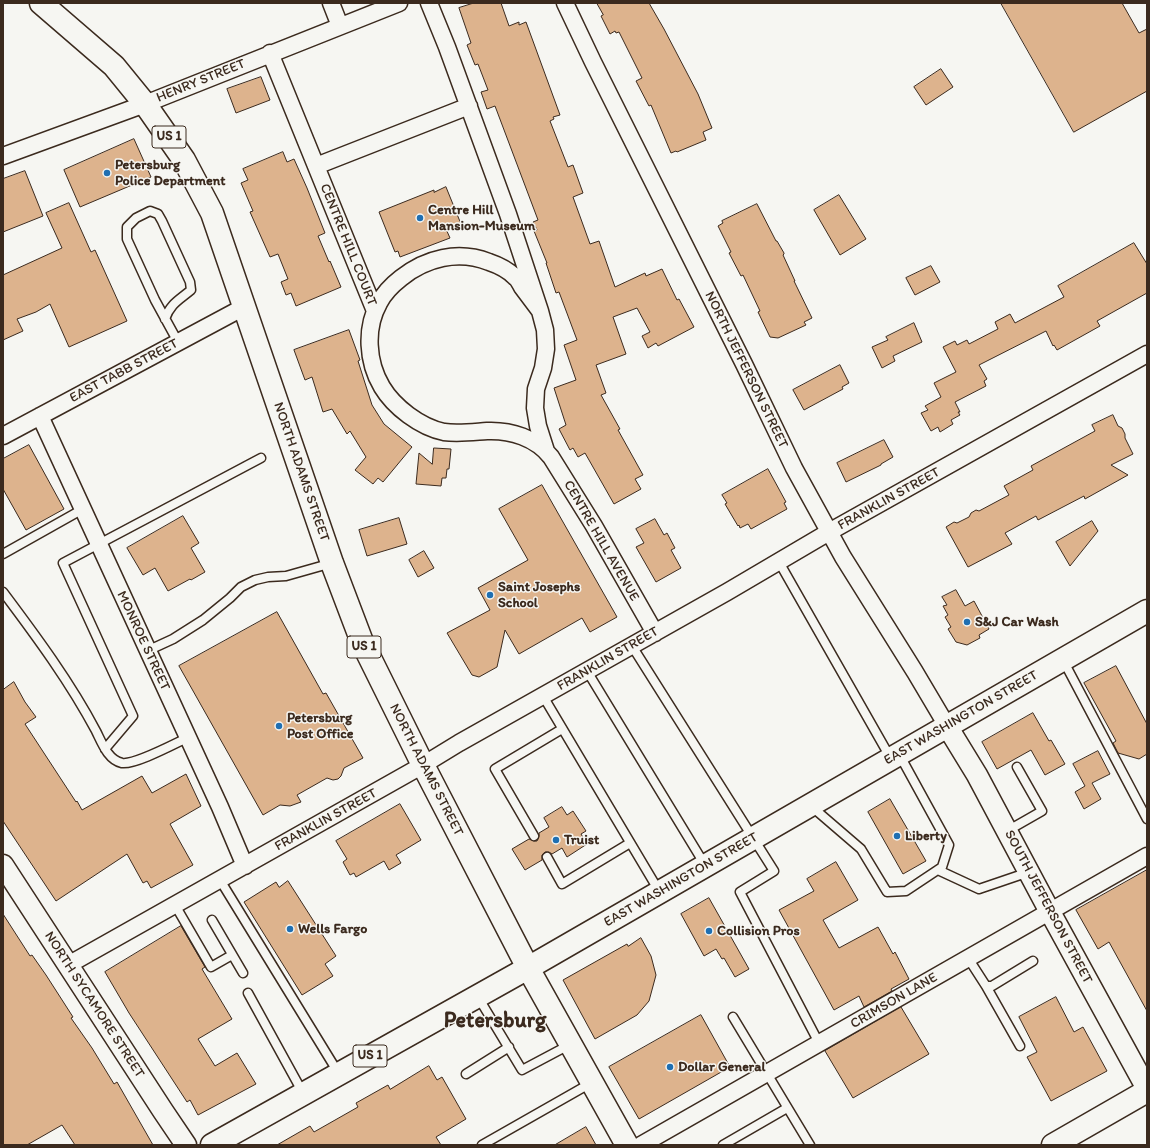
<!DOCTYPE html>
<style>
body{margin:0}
#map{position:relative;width:1150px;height:1148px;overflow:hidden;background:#f6f6f2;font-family:Itim,sans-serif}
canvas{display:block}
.frame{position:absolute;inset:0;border:4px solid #3b2a1e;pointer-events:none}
</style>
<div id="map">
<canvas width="1150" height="1148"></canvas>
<div class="frame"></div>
</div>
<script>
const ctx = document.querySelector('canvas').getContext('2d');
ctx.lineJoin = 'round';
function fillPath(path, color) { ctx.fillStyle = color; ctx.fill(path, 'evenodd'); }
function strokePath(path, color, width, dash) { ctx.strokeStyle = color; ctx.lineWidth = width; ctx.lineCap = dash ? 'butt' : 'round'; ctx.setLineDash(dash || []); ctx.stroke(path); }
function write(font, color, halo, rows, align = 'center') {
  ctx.font = font + ' Itim,sans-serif'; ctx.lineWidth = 3; ctx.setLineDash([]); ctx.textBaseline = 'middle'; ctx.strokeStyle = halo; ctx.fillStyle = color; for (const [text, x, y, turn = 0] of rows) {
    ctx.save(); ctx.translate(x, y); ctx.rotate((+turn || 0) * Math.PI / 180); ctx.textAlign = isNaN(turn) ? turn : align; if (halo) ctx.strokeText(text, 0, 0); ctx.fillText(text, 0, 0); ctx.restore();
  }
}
const building = new Path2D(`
 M 474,3 L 501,3 L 509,26 L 519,22 L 519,25 L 526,22 L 560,115 L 553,117 L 554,119 L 550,121 L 568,167 L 573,165 L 583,193 L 573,197 L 590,244 L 599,241 L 615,287 L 645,273 L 646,276 L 662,269 L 677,300 L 679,299 L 694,327 L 658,346 L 656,343 L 648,348 L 642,336 L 650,332 L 637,308 L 613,317 L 626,354 L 596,365 L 606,393 L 601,395 L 620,429 L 618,430 L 643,475 L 635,479 L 641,489 L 614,504 L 585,453 L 578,457 L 573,448 L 570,450 L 559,429 L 566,425 L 554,388 L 576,380 L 564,345 L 577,340 L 559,292 L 556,293 L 546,263 L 547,263 L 534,231 L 537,230 L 533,222 L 538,220 L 495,106 L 487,109 L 481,92 L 488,90 L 478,64 L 475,65 L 467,45 L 471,43 L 459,8 Z
 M 597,3 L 649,3 L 664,29 L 698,94 L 712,128 L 703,132 L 706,140 L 677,152 L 676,151 L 671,153 L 651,105 L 649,106 L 636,81 L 642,78 L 619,32 L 616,33 L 615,31 L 610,34 L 601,16 L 603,15 Z
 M 1001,3 L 1122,3 L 1139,33 L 1147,29 L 1147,91 L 1074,132 Z
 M 941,69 L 953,87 L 926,105 L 914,87 Z
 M 261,77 L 270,100 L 236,113 L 227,89 Z
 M 134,139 L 151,177 L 80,207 L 64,170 Z
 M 283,152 L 287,162 L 294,159 L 307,188 L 325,233 L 318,236 L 329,262 L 330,261 L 341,287 L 296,306 L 291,293 L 286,295 L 281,282 L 288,279 L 278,254 L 270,257 L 250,212 L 253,211 L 241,183 L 248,180 L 243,169 Z
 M 25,171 L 43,216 L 3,232 L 3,179 Z
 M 446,187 L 461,224 L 446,229 L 450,238 L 400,257 L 398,251 L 395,252 L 379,212 L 434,190 L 434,192 Z
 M 839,195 L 866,239 L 840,255 L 814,210 Z
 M 69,203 L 91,252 L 95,250 L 127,321 L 69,347 L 50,304 L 36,312 L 17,319 L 23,331 L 3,340 L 3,275 L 62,248 L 46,213 Z
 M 757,204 L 776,241 L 777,241 L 784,253 L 784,254 L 783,255 L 795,281 L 794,281 L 812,318 L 804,322 L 806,325 L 778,338 L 770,337 L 758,312 L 760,311 L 743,275 L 741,276 L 729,253 L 731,252 L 718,226 L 723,223 L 722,221 Z
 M 1134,243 L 1147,264 L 1147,293 L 1097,321 L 1100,326 L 1057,350 L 1054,345 L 1053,346 L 1046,331 L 979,365 L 987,379 L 984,381 L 986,386 L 955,402 L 960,412 L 958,412 L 960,415 L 951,420 L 953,424 L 940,432 L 938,427 L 931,431 L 921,413 L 928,410 L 925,406 L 941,397 L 934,383 L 956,372 L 943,347 L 955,341 L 957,345 L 967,340 L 969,344 L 998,329 L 995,322 L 1010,314 L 1015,323 L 1064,297 L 1058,286 Z
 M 931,266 L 940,282 L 915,295 L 906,278 Z
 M 914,323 L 922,342 L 893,356 L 895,361 L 882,368 L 872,347 L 888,340 L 886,337 Z
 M 349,330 L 360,360 L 358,361 L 372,405 L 384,424 L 412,447 L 383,482 L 378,478 L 373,484 L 355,470 L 366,457 L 350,431 L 347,434 L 332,409 L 323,412 L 312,377 L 305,380 L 294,350 Z
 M 840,365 L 849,383 L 842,387 L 843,389 L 804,410 L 793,390 Z
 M 1113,415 L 1118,426 L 1122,428 L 1125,434 L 1125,438 L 1133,454 L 1111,465 L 1128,475 L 1085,499 L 1084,496 L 1038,520 L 1036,516 L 1005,533 L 1012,544 L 968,567 L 946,527 L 954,522 L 957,523 L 969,517 L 971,513 L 976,510 L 979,511 L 1009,495 L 1004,486 L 1033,470 L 1031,466 L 1095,431 L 1092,425 Z
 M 884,440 L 893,457 L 881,464 L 881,465 L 846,482 L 837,463 Z
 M 29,445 L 64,509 L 26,530 L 3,489 L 3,459 Z
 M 434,448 L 451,449 L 449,469 L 447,469 L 446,478 L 442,478 L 441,486 L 416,484 L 419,453 L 432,464 Z
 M 768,469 L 786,502 L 784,503 L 787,509 L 751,529 L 748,524 L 740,528 L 739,525 L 738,526 L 725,504 L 727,503 L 722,495 Z
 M 542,485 L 617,617 L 590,632 L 582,618 L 519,654 L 505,630 L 497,667 L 479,677 L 472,675 L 447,633 L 490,610 L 478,588 L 528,560 L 499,509 Z
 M 183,516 L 199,543 L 191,548 L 205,572 L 191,580 L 190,579 L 168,591 L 155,568 L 143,575 L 127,548 Z
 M 399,518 L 407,544 L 367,556 L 359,530 Z
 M 655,519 L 664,535 L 667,533 L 675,548 L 671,550 L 681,568 L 656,582 L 636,547 L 644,543 L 636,529 Z
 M 1092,521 L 1098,531 L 1070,566 L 1056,542 Z
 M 424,551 L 434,568 L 418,577 L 409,560 Z
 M 956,590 L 965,606 L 974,601 L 989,629 L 979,635 L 980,638 L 967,645 L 956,642 L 948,629 L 951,627 L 945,617 L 948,615 L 943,606 L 947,605 L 942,597 Z
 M 277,612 L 323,694 L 326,693 L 363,758 L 344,768 L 341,776 L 338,779 L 333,780 L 327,778 L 297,795 L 301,802 L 290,806 L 280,805 L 263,815 L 179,666 Z
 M 1116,666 L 1147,724 L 1147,754 L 1139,759 L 1118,753 L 1113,743 L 1116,741 L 1084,683 Z
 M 14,682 L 25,702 L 36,717 L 25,724 L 76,802 L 77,801 L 82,810 L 142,776 L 152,793 L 186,774 L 201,806 L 170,824 L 193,865 L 151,888 L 147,881 L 143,883 L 127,854 L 56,901 L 3,821 L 3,690 Z
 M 1033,713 L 1049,741 L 1051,740 L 1065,764 L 1045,775 L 1031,750 L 997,769 L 982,742 Z
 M 1098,751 L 1110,774 L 1092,783 L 1101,799 L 1084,809 L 1075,792 L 1085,786 L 1073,764 Z
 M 890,799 L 926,861 L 903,874 L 868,812 Z
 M 400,804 L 421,840 L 396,855 L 401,863 L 389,870 L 384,861 L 356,877 L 354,873 L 350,875 L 343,862 L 347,859 L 336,841 Z
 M 562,807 L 567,815 L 573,811 L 586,831 L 581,834 L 587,844 L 567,857 L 562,848 L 552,854 L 549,852 L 545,852 L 542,855 L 542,860 L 525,870 L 512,849 L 529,839 L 534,841 L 537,841 L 539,836 L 539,833 L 549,827 L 544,818 Z
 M 836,862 L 858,900 L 823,920 L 839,948 L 878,927 L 893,954 L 895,952 L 909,979 L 891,989 L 892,991 L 864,1007 L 859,996 L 834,1010 L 779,910 L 814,891 L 807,879 Z
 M 1147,870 L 1147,1011 L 1109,942 L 1098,949 L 1076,910 Z
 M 288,881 L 336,956 L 325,964 L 333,976 L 302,995 L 244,902 L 276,882 L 279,887 Z
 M 709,898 L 749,969 L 735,977 L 724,958 L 722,959 L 716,949 L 704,956 L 681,914 Z
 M 3,914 L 30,956 L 32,955 L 46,975 L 73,1017 L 71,1018 L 92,1048 L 114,1084 L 117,1082 L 153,1145 L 75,1145 L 62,1125 L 27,1145 L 3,1145 Z
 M 181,926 L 205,967 L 202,969 L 232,1019 L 198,1039 L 215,1066 L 237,1053 L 256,1084 L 198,1115 L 190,1100 L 187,1102 L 129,1013 L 105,972 Z
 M 641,938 L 651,956 L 656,975 L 649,1001 L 637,1015 L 595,1039 L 563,980 L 627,944 L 628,946 Z
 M 1056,997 L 1074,1032 L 1083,1027 L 1107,1071 L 1051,1101 L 1027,1057 L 1037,1052 L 1019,1017 Z
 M 901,1007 L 929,1054 L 853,1098 L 825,1051 Z
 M 701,1015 L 730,1067 L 639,1119 L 609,1067 Z
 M 429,1066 L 437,1080 L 442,1077 L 466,1119 L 436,1137 L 441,1145 L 277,1145 L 310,1126 L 314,1132 L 358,1107 L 356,1103 L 388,1085 L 390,1089 Z
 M 586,1127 L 596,1145 L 555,1145 Z`);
fillPath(building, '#ddb38d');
strokePath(building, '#3b2a1e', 1);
const service = new Path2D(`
 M 165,319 C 170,304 179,300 191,290 L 190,282 L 162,221 L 158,214 L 150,211 L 136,218 L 127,227 L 127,239 L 155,300 L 178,342
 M 3,554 L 83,509
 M 779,562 L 890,757
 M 3,592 C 36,636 70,682 96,731 C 102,743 108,760 122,763 C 135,765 174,744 187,738
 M 632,646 L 774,871 L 740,892 L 819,1043
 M 147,651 L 173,639 L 203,620 L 230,598 L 241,587 L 255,580 L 268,577 L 286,576 L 332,563
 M 1063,660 L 1147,819
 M 587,671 L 705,865
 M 543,696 L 659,891
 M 105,749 L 133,716 L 63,563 L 261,458
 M 811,806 L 861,849 L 887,892 L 906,891 L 942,867 L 949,845 L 899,754
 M 1007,831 L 1042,811 L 1017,767
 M 534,836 L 495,769 L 562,729
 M 547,857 L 562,884 L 630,843
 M 938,870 L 979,889 L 1029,872
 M 220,880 L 339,1074
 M 175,905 L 211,967 L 232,955
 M 212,920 L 243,973
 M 968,958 L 986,986 L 992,986 L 1033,961
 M 986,986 L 1020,1046
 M 248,993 L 303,1093
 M 478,997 L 522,1070 L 571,1044
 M 733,1017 L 810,1145
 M 466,1074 L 509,1047
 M 482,1145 L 591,1083
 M 723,1145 L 787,1108`);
const minor = new Path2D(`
 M 331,3 L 340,26
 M 429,3 L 447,47 L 508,214 L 540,311 L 545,330 L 546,349 L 543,368 L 536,389 L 535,408 L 538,426 L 546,451
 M 565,3 L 593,62 L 744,364 L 794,468 L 843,557 L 915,672 L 947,726
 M 270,53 L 375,311
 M 3,156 L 145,104 L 399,3
 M 316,166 L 469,106
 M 540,311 C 534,303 528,295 522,287 C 520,283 518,279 515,277 C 508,270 498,265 489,262 C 458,250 426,258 401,278 C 392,285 384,293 379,303 C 365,328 367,362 382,387 C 394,407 420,427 444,432 C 458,434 473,432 487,431 C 511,430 536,438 551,457 L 594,526 L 655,633
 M 40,416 L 220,807 L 245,866
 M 3,436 L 244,307
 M 68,965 L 423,765 L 459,743 L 727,592 L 829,532 L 1147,354
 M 641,1145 L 1147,856`);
const tertiary = new Path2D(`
 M 947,726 L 977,775 L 1050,912 L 1147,1089
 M 3,865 L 163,1111 L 186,1145`);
const primary = new Path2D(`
 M 41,3 L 114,66 L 145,104 L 184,160 L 212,213 L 332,563 L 362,642 L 423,765 L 528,968 L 627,1145
 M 212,1145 L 528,968 L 1147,611
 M 1053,1145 L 1147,1091`);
strokePath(service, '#3b2a1e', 11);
strokePath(minor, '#3b2a1e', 19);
strokePath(tertiary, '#3b2a1e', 23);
strokePath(primary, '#3b2a1e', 25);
strokePath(service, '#f6f6f2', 8);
strokePath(minor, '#f6f6f2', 16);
strokePath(tertiary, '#f6f6f2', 20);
strokePath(primary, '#f6f6f2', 22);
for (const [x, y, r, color] of [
 [107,173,4,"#1f6fb2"],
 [420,218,4,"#1f6fb2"],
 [490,595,4,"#1f6fb2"],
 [967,622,4,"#1f6fb2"],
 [279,726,4,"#1f6fb2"],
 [897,836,4,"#1f6fb2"],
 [556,840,4,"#1f6fb2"],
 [290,929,4,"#1f6fb2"],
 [709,931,4,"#1f6fb2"],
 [670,1067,4,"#1f6fb2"]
]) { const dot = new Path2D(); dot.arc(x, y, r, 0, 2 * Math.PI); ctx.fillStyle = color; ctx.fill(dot); strokePath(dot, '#f6f6f2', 1.5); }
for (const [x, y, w] of [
 [169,137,34],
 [364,647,34],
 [370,1056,34]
]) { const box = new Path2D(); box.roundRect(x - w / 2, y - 11, w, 22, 3); ctx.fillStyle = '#f6f6f2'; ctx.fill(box); strokePath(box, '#3b2a1e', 1); }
write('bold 13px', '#3b2a1e', null, [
 ["US 1",169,137],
 ["US 1",364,647],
 ["US 1",370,1056]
]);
write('14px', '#3b2a1e', '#f6f6f2', [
 ["HENRY STREET",201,81,-22],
 ["CENTRE HILL COURT",348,245,68],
 ["NORTH JEFFERSON STREET",746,370,64],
 ["EAST TABB STREET",124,371,-28],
 ["NORTH ADAMS STREET",301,472,71],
 ["FRANKLIN STREET",889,499,-29],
 ["CENTRE HILL AVENUE",601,541,60],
 ["MONROE STREET",143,641,65],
 ["FRANKLIN STREET",608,659,-30],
 ["EAST WASHINGTON STREET",961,718,-30],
 ["NORTH ADAMS STREET",426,770,63],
 ["FRANKLIN STREET",326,820,-29],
 ["EAST WASHINGTON STREET",681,880,-30],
 ["SOUTH JEFFERSON STREET",1048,907,62],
 ["CRIMSON LANE",894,1001,-30],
 ["NORTH SYCAMORE STREET",94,1005,57]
]);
write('bold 14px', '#3b2a1e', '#f6f6f2', [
 ["Petersburg",115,165],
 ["Police Department",115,181],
 ["Centre Hill",428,210],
 ["Mansion-Museum",428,226],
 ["Saint Josephs",498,587],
 ["School",498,603],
 ["S&J Car Wash",975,622],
 ["Petersburg",287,718],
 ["Post Office",287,734],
 ["Liberty",905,836],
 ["Truist",564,840],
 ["Wells Fargo",298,929],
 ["Collision Pros",717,931],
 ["Dollar General",678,1067]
], 'left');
write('bold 22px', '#3b2a1e', '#f6f6f2', [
 ["Petersburg",495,1021]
]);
</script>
